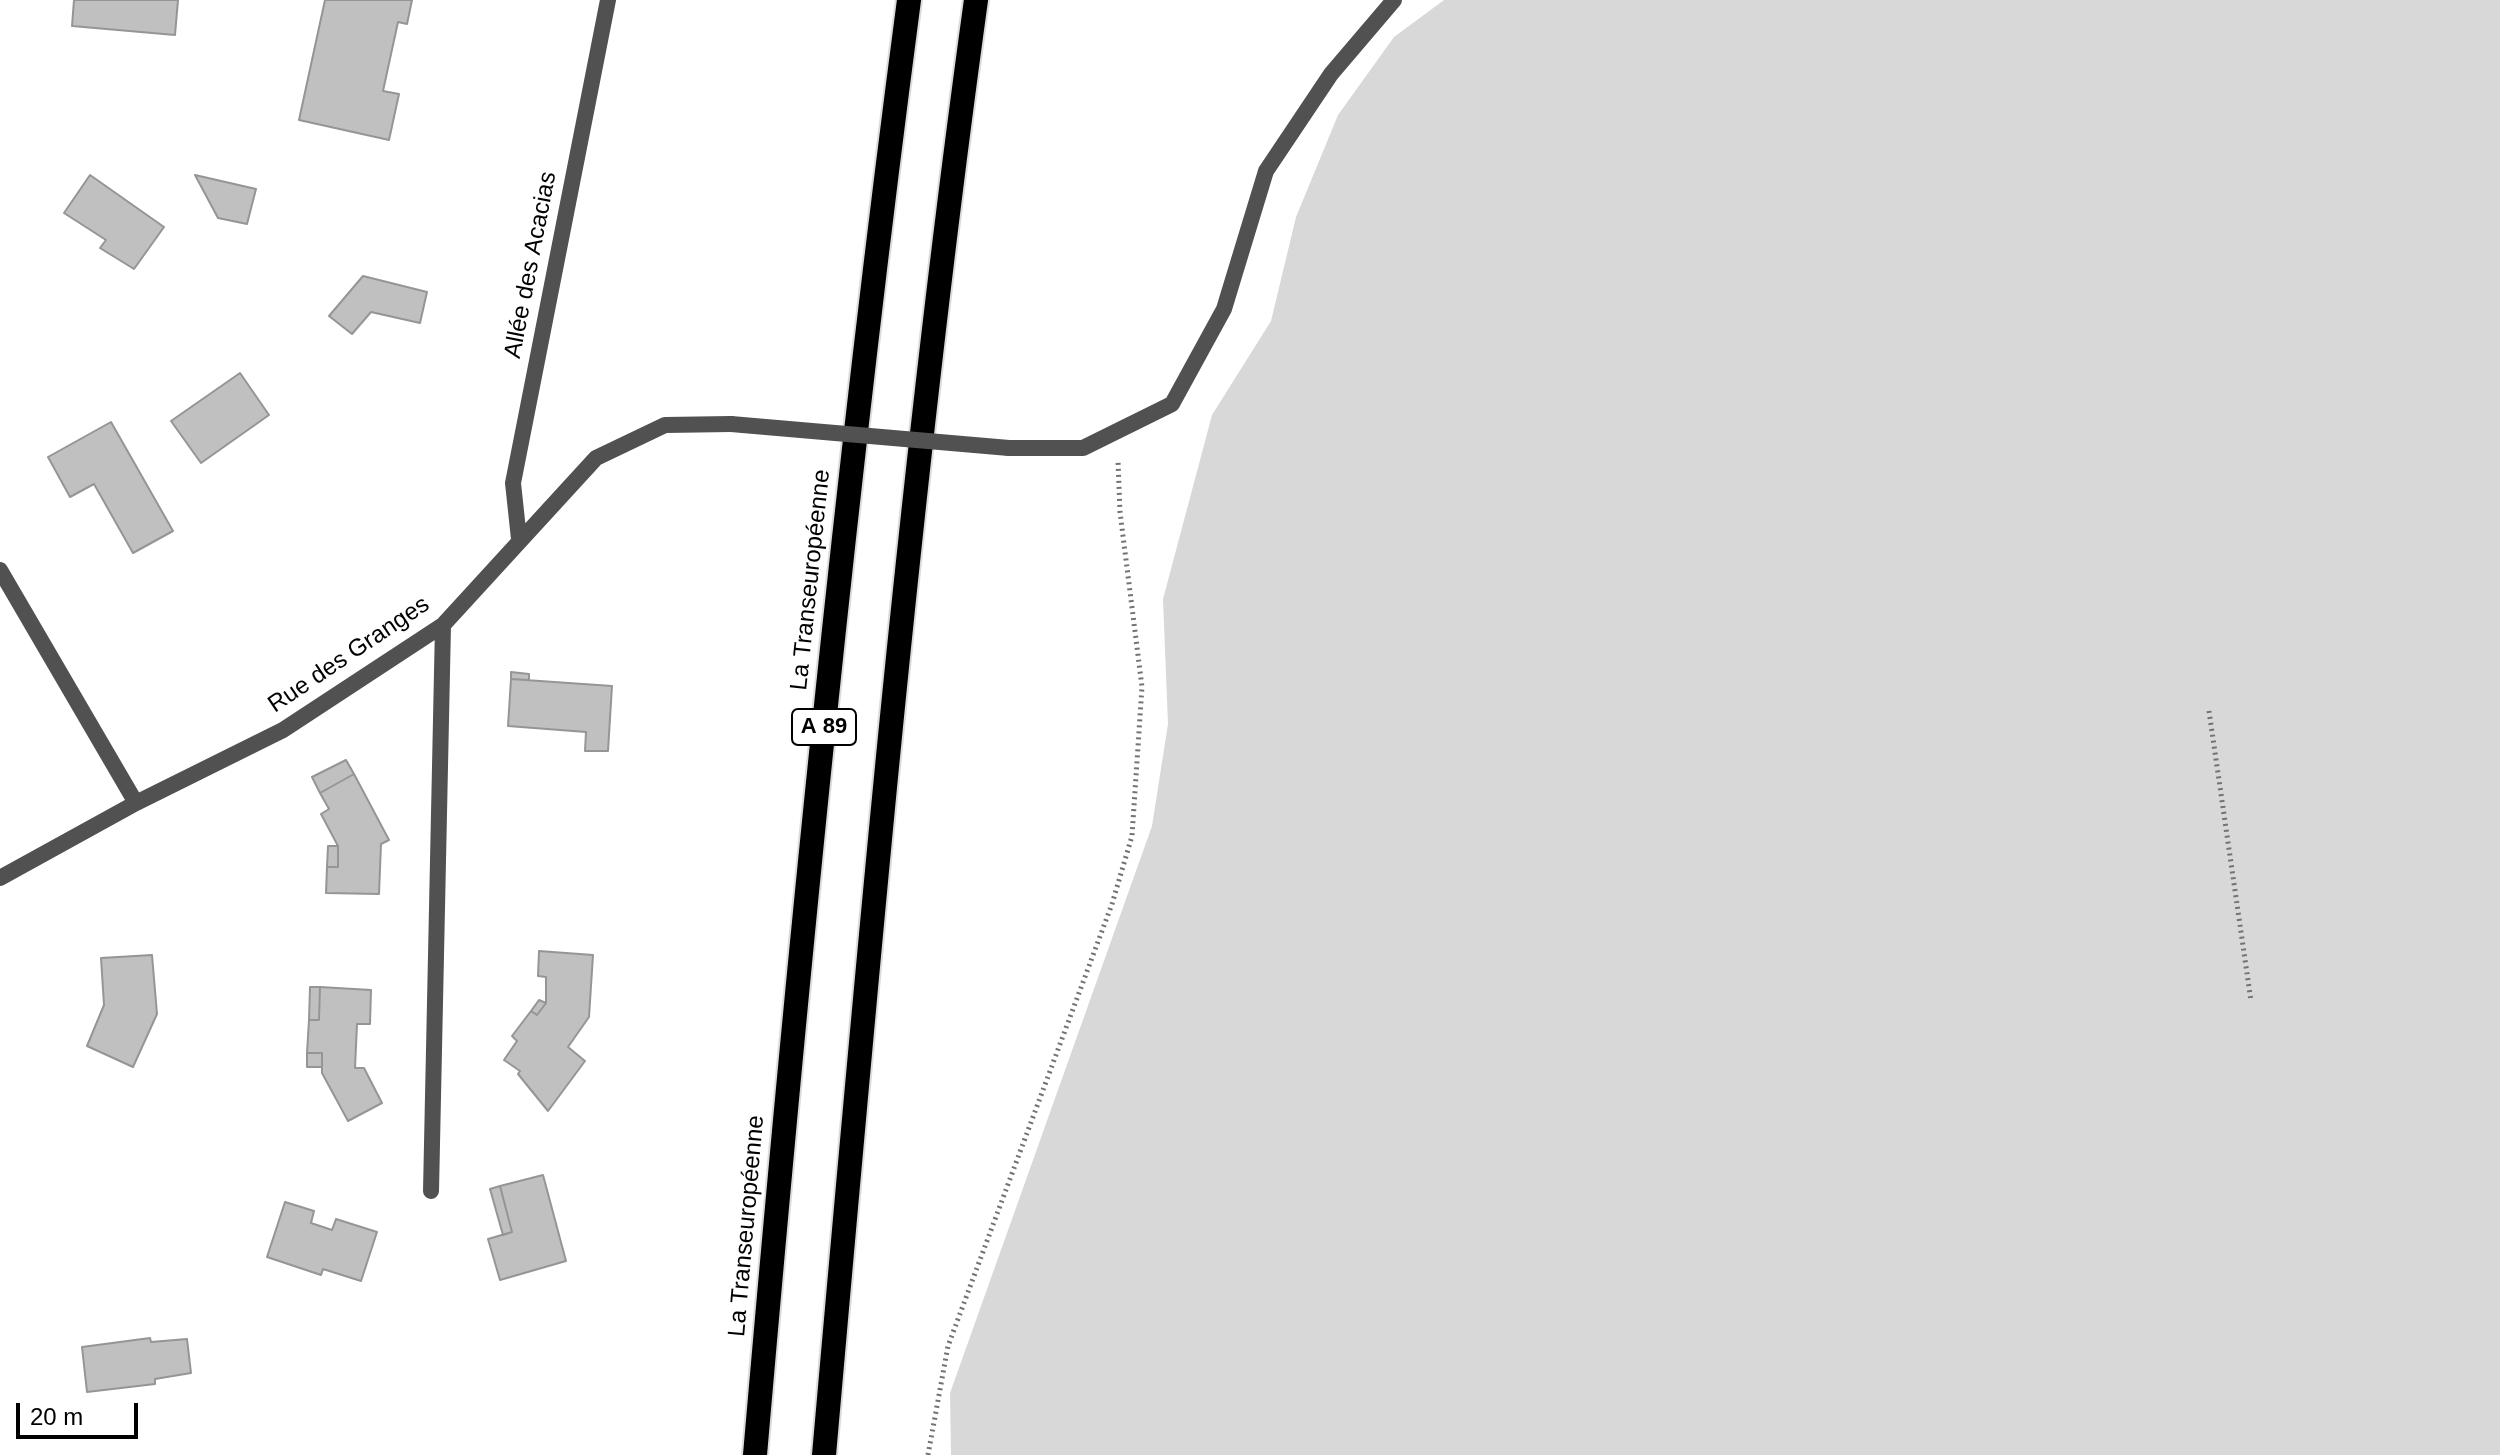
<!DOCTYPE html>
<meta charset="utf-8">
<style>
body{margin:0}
#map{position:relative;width:2500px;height:1455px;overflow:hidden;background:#fff;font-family:Arial,sans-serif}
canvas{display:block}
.scale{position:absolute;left:16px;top:1403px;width:122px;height:36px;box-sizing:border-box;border:4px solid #000;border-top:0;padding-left:10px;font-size:24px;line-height:28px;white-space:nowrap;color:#000;-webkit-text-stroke:6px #fff;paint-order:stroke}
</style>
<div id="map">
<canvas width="2500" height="1455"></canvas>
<div class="scale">20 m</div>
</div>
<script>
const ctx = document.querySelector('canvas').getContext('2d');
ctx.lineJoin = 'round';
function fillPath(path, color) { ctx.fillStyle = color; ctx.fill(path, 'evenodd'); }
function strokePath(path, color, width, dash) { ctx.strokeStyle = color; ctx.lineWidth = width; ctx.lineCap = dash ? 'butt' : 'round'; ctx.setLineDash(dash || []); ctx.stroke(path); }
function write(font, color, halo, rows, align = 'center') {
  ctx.font = font + ' Arial,sans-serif'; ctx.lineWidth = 6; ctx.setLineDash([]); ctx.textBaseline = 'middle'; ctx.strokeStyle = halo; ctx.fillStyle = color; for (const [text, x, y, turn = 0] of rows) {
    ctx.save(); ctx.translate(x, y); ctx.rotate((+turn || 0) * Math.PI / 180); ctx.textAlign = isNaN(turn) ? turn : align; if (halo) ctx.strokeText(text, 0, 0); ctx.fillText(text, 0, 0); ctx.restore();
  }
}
fillPath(new Path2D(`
 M 1444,0 L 2500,0 L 2500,1455 L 951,1455 L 950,1393 L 1152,826 L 1168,724 L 1163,599 L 1212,415 L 1271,321 L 1296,217 L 1338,115 L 1394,37 Z`), '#d8d8d8');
const building = new Path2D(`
 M 74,0 L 178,0 L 175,35 L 72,26 Z
 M 325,0 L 412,0 L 407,24 L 398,22 L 383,91 L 399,94 L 389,140 L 299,120 Z
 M 90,175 L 164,227 L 134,269 L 100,248 L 106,240 L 64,213 Z
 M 195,175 L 256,189 L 247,224 L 218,218 Z
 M 363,276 L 427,292 L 420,323 L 371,312 L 352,334 L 329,316 Z
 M 240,373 L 269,415 L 201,463 L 171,421 Z
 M 111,422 L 173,531 L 133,553 L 94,484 L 70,497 L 48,457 Z
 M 511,672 L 529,674 L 529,680 L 511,679 Z
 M 511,679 L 612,686 L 608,751 L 585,751 L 586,732 L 508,726 Z
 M 346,760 L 354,774 L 320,793 L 312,777 Z
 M 354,774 L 389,840 L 381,844 L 379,894 L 326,893 L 327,867 L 338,867 L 338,846 L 321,814 L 329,809 L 320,793 Z
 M 328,846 L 338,846 L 338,867 L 327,867 Z
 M 539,951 L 593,955 L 589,1017 L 568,1047 L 585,1061 L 548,1111 L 518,1074 L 520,1071 L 504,1060 L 517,1041 L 512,1036 L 531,1011 L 537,1015 L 546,1003 L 546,977 L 538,976 Z
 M 152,955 L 157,1014 L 133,1067 L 87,1046 L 104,1005 L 101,958 Z
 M 310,987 L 320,987 L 319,1020 L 309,1020 Z
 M 320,987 L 371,990 L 370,1024 L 357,1024 L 355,1068 L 364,1068 L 382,1103 L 348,1121 L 322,1073 L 322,1053 L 307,1053 L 309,1020 L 319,1020 Z
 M 539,1000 L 546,1003 L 537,1015 L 531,1011 Z
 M 307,1053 L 322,1053 L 322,1067 L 307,1067 Z
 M 543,1175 L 566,1261 L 500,1280 L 488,1239 L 512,1232 L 500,1186 Z
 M 500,1186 L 512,1232 L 503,1235 L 490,1189 Z
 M 285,1202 L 314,1211 L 311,1223 L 332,1230 L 336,1219 L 377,1232 L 361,1281 L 323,1269 L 321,1275 L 267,1257 Z
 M 150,1338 L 151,1342 L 187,1339 L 191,1373 L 155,1379 L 155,1384 L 87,1392 L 82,1347 Z`);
fillPath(building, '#c0c0c0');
strokePath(building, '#959595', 2);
const highway = new Path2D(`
 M 755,1455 C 797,969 845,484 909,0
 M 824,1455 C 867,969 909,483 976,0`);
strokePath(highway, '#dbdbdb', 28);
strokePath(new Path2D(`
 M 2209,711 L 2251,1001
 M 928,1455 L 948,1346 L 1112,904 L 1132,836 L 1142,687 L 1120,512 L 1118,460`), '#737373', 5, [2, 4]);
strokePath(new Path2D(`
 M 1009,448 L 1083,448 L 1172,404 L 1224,309 L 1266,171 L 1331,74 L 1394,0
 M 519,539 L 513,483 L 608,0
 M 0,570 L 136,803
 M 0,878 L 136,803 L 283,730 L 443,625 L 596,458 L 665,425 L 731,424
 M 431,1191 L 443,625`), '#515151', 16);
strokePath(highway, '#000', 24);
strokePath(new Path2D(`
 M 731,424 L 1009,448`), '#515151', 16);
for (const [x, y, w] of [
 [824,727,64]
]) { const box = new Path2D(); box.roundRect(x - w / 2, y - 18, w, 36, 6); ctx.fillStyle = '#fff'; ctx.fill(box); strokePath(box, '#000', 2); }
write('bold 22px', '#000', null, [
 ["A 89",824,727]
]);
write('24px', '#000', '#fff', [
 ["Allée des Acacias",531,265,-79],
 ["La Transeuropéenne",811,580,-84],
 ["Rue des Granges",349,655,-34],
 ["La Transeuropéenne",747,1226,-85]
]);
</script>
